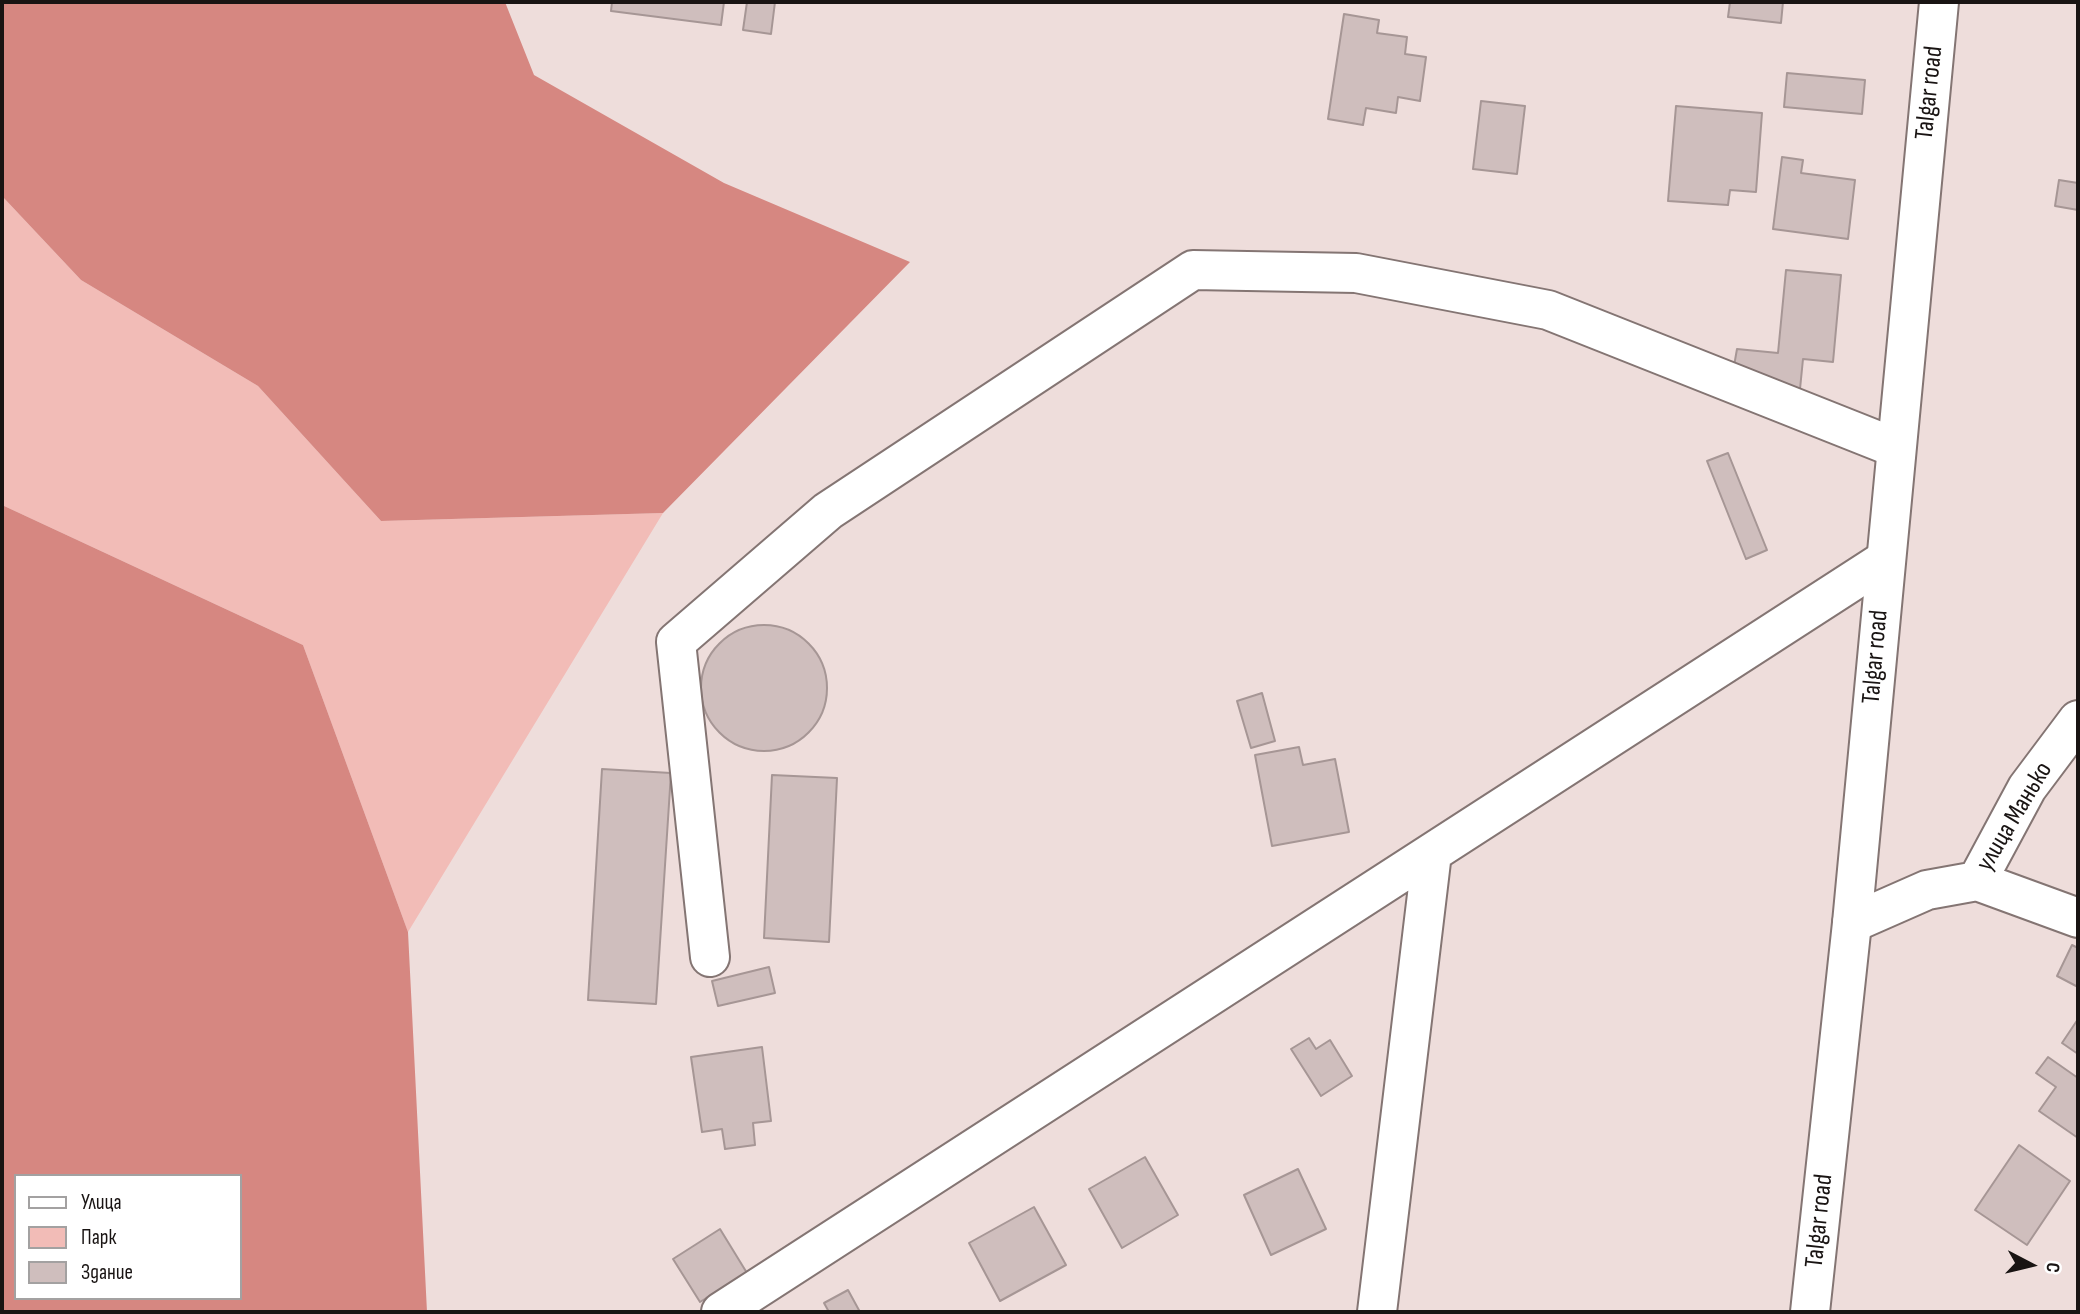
<!DOCTYPE html>
<meta charset="utf-8">
<style>
body{margin:0}
#map{position:relative;width:2080px;height:1314px;overflow:hidden;background:#eedddb;font-family:"Sofia Sans Condensed",sans-serif}
canvas{display:block}
.frame{position:absolute;inset:0;border:4px solid #191413;pointer-events:none}
.legend{position:absolute;left:14px;top:1174px;width:228px;height:126px;box-sizing:border-box;background:#fff;border:2px solid #a3a1a1;margin:0;padding:9px 12px;list-style:none;font-size:21px;color:#191413}
.legend li{display:flex;align-items:center;gap:14px;height:35px}
.legend b{width:35px;border:2px solid #a3a1a1}
.north{position:absolute;left:1996px;top:1230px;width:70px;height:70px;-webkit-text-stroke:5px #fff;paint-order:stroke;rotate:97deg;font-size:19px;font-weight:700;line-height:28px;text-align:center;color:#191413}
.north::after{content:'';display:block;margin:auto;width:24px;height:32px;background:#191413;clip-path:polygon(50% 0,100% 100%,50% 72%,0 100%)}
</style>
<div id="map">
<canvas width="2080" height="1314"></canvas>
<div class="frame"></div>
<ul class="legend">
<li><b style="height:9px;background:#fff"></b>Улица</li>
<li><b style="height:19px;background:#f2bcb7"></b>Парк</li>
<li><b style="height:19px;background:#cfbebd"></b>Здание</li>
</ul>
<div class="north">С</div>
</div>
<script>
const ctx = document.querySelector('canvas').getContext('2d');
ctx.lineJoin = 'round';
function fillPath(path, color) { ctx.fillStyle = color; ctx.fill(path, 'evenodd'); }
function strokePath(path, color, width, dash) { ctx.strokeStyle = color; ctx.lineWidth = width; ctx.lineCap = dash ? 'butt' : 'round'; ctx.setLineDash(dash || []); ctx.stroke(path); }
function write(font, color, halo, rows, align = 'center') {
  ctx.font = font + ' "Sofia Sans Condensed",sans-serif'; ctx.lineWidth = 7; ctx.setLineDash([]); ctx.textBaseline = 'middle'; ctx.strokeStyle = halo; ctx.fillStyle = color; for (const [text, x, y, turn = 0] of rows) {
    ctx.save(); ctx.translate(x, y); ctx.rotate((+turn || 0) * Math.PI / 180); ctx.textAlign = isNaN(turn) ? turn : align; if (halo) ctx.strokeText(text, 0, 0); ctx.fillText(text, 0, 0); ctx.restore();
  }
}
fillPath(new Path2D(`
 M 2,196 L 81,280 L 258,386 L 381,521 L 663,513 L 408,932 L 303,645 L 2,505 Z`), '#f2bcb7');
fillPath(new Path2D(`
 M 2,2 L 505,2 L 534,75 L 724,183 L 910,262 L 663,513 L 381,521 L 258,386 L 81,280 L 2,196 Z
 M 2,505 L 303,645 L 408,932 L 427,1312 L 2,1312 ZM 16,1176 L 240,1176 L 240,1298 L 16,1298 Z`), '#d68781');
const building = new Path2D(`
 M 612,2 L 724,2 L 721,25 L 611,11 Z
 M 747,2 L 775,2 L 771,34 L 743,30 Z
 M 1730,2 L 1783,2 L 1781,23 L 1728,17 Z
 M 1344,14 L 1379,20 L 1377,33 L 1407,37 L 1405,54 L 1426,57 L 1420,101 L 1398,97 L 1396,113 L 1366,108 L 1363,125 L 1328,119 Z
 M 1787,73 L 1865,80 L 1862,114 L 1784,107 Z
 M 1481,101 L 1525,106 L 1517,174 L 1473,169 Z
 M 1676,106 L 1762,113 L 1756,192 L 1730,190 L 1728,205 L 1668,201 Z
 M 1782,157 L 1803,160 L 1801,173 L 1855,180 L 1848,239 L 1773,229 Z
 M 2059,180 L 2078,183 L 2078,210 L 2055,206 Z
 M 1786,270 L 1841,275 L 1833,362 L 1803,359 L 1800,389 L 1778,388 L 1734,366 L 1737,349 L 1778,353 Z
 M 1728,453 L 1767,550 L 1746,559 L 1707,461 Z
 M701 688a63 63 0 1 1 126 0a63 63 0 1 1-126 0Z
 M 1262,693 L 1275,741 L 1251,748 L 1237,701 Z
 M 1299,747 L 1303,765 L 1335,759 L 1349,832 L 1272,846 L 1255,755 Z
 M 602,769 L 671,773 L 656,1004 L 588,1000 Z
 M 772,775 L 837,778 L 829,942 L 764,938 Z
 M 2072,945 L 2078,948 L 2078,987 L 2057,976 Z
 M 769,967 L 775,993 L 718,1006 L 712,981 Z
 M 2078,1019 L 2078,1054 L 2062,1043 Z
 M 1309,1038 L 1316,1049 L 1330,1040 L 1352,1076 L 1321,1096 L 1291,1049 Z
 M 762,1047 L 771,1121 L 753,1123 L 755,1145 L 725,1149 L 722,1129 L 702,1132 L 691,1057 Z
 M 2048,1057 L 2078,1078 L 2078,1138 L 2039,1111 L 2056,1087 L 2036,1073 Z
 M 2019,1145 L 2070,1181 L 2027,1245 L 1975,1210 Z
 M 1145,1157 L 1178,1215 L 1122,1248 L 1089,1189 Z
 M 1298,1169 L 1326,1229 L 1271,1255 L 1244,1195 Z
 M 1034,1207 L 1066,1265 L 1000,1301 L 969,1243 Z
 M 720,1229 L 747,1273 L 700,1302 L 673,1259 Z
 M 848,1290 L 860,1312 L 829,1312 L 824,1303 Z`);
fillPath(building, '#cfbebd');
strokePath(building, '#a69695', 2);
const minor = new Path2D(`
 M 1977,881 L 2027,788 L 2078,720
 M 1852,923 L 1927,890 L 1977,881 L 2078,918
 M 710,957 L 676,642 L 828,511 L 1193,270 L 1356,273 L 1548,310 L 1896,448
 M 721,1312 L 1885,560
 M 1377,1312 L 1432,853`);
const major = new Path2D(`
 M 1810,1312 L 1852,923 L 1939,2`);
strokePath(minor, '#847573', 42);
strokePath(major, '#847573', 42);
strokePath(minor, '#fff', 38);
strokePath(major, '#fff', 38);
write('26px', '#191413', '#fff', [
 ["Talgar road",1930,93,-84],
 ["Talgar road",1876,657,-85],
 ["улица Манько",2015,817,-59],
 ["Talgar road",1820,1221,-84]
]);
</script>
